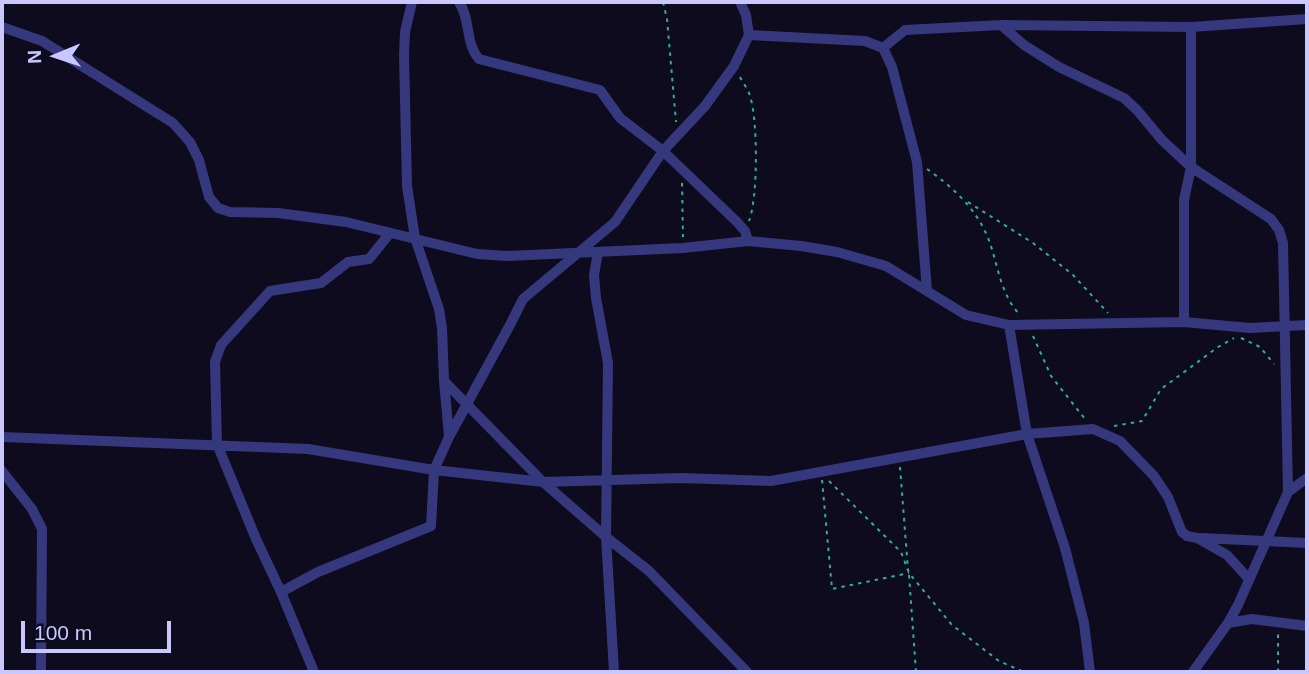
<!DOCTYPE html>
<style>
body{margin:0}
#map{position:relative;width:1309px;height:674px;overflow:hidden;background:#0d0b1d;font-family:Helvetica,sans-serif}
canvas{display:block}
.frame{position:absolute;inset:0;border:4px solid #cac7ff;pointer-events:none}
.north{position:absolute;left:21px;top:21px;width:70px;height:70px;-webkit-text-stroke:5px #0d0b1d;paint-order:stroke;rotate:268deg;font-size:19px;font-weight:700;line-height:28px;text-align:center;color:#cac7ff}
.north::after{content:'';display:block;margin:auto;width:24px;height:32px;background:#cac7ff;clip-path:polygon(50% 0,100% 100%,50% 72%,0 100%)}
.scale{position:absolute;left:21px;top:621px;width:150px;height:32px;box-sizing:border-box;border:4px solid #cac7ff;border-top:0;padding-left:9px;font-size:21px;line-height:24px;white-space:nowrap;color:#cac7ff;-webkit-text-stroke:5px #0d0b1d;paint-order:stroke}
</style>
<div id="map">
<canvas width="1309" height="674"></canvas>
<div class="frame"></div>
<div class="north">N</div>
<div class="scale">100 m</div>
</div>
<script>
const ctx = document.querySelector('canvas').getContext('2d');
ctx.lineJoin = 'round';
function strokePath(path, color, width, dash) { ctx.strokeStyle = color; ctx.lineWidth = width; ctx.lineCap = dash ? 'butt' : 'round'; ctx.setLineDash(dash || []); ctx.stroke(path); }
strokePath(new Path2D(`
 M 663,2 L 667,19 L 676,122
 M 740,77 C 743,83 748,89 750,96 C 758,120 758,198 749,221
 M 927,169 C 954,188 978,210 990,243 C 998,267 1001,294 1019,314
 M 682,183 L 683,237
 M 968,202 L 1033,243 L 1073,275 L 1108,313
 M 1033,336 L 1051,376 L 1085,419
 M 1241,338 L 1260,347 L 1274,364
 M 1114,426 L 1142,421 L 1161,389 L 1218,347 L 1234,338
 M 900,467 L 908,570
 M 822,480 L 832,589 L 909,573
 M 829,481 L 901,552 L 909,573 L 952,625 L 999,661 L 1024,672
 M 909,575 L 916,672
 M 953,672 L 977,672
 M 1278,672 L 1278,631`), '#2baf9e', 2, [3.5, 5]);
strokePath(new Path2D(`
 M 412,2 L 405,32 L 404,55 L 407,186 L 415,238 L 439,309 L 442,328 L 444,381 L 449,436
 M 459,2 C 471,19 465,44 479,59 L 600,90 L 620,118 L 663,151 L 737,222 L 745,231 L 748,241
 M 1001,25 L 1024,45 L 1059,67 L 1124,98 L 1137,110 L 1162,140 L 1191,167 L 1271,219 L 1279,230 L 1283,243 L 1288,492
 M 2,27 L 42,41 L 173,123 L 190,142 L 199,160 L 209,197 L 218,208 L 230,212 L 278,213 L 346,222 L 477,254 L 507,256 L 683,248 L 748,241 L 801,246 L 837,252 L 886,266 L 966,315 L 1009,325 L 1184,322 L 1250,328 L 1307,325
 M 749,35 L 865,41 L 883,48 L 892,67 L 917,162 L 927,291
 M 883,48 L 905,30 L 1001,25 L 1191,27 L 1307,19
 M 598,252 L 594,275 L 596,298 L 608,363 L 606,537 L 614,672
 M 1184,322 L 1184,200 L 1191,167 L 1191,27
 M 1009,325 L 1027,434 L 1065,548 L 1084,623 L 1090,672
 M 444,381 L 543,482 L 606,537 L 649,571 L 747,672
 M 2,437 L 308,449 L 434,470 L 543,482 L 681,478 L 771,481 L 1027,434 L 1093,429 L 1120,441 L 1154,476 L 1168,497 L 1182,532 L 1187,536 L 1197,538 L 1227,555 L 1248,578
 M 2,471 L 32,509 L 42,529 L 41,672
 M 1201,538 L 1307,543
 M 281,592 L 318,572 L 431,526 L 434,470 L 449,437 L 511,323 L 523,299 L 615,222 L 663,151 L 705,106 L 734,66 L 749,35 L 746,15 L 740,2
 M 1228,623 L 1252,619 L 1307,626
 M 314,672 L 281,592 L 256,539 L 217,444 L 215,362 L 221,345 L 270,291 L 321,283 L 348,262 L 369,259 L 390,233
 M 1193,672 L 1228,623 L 1238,605 L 1288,492 L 1307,478`), '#35387d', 10);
</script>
